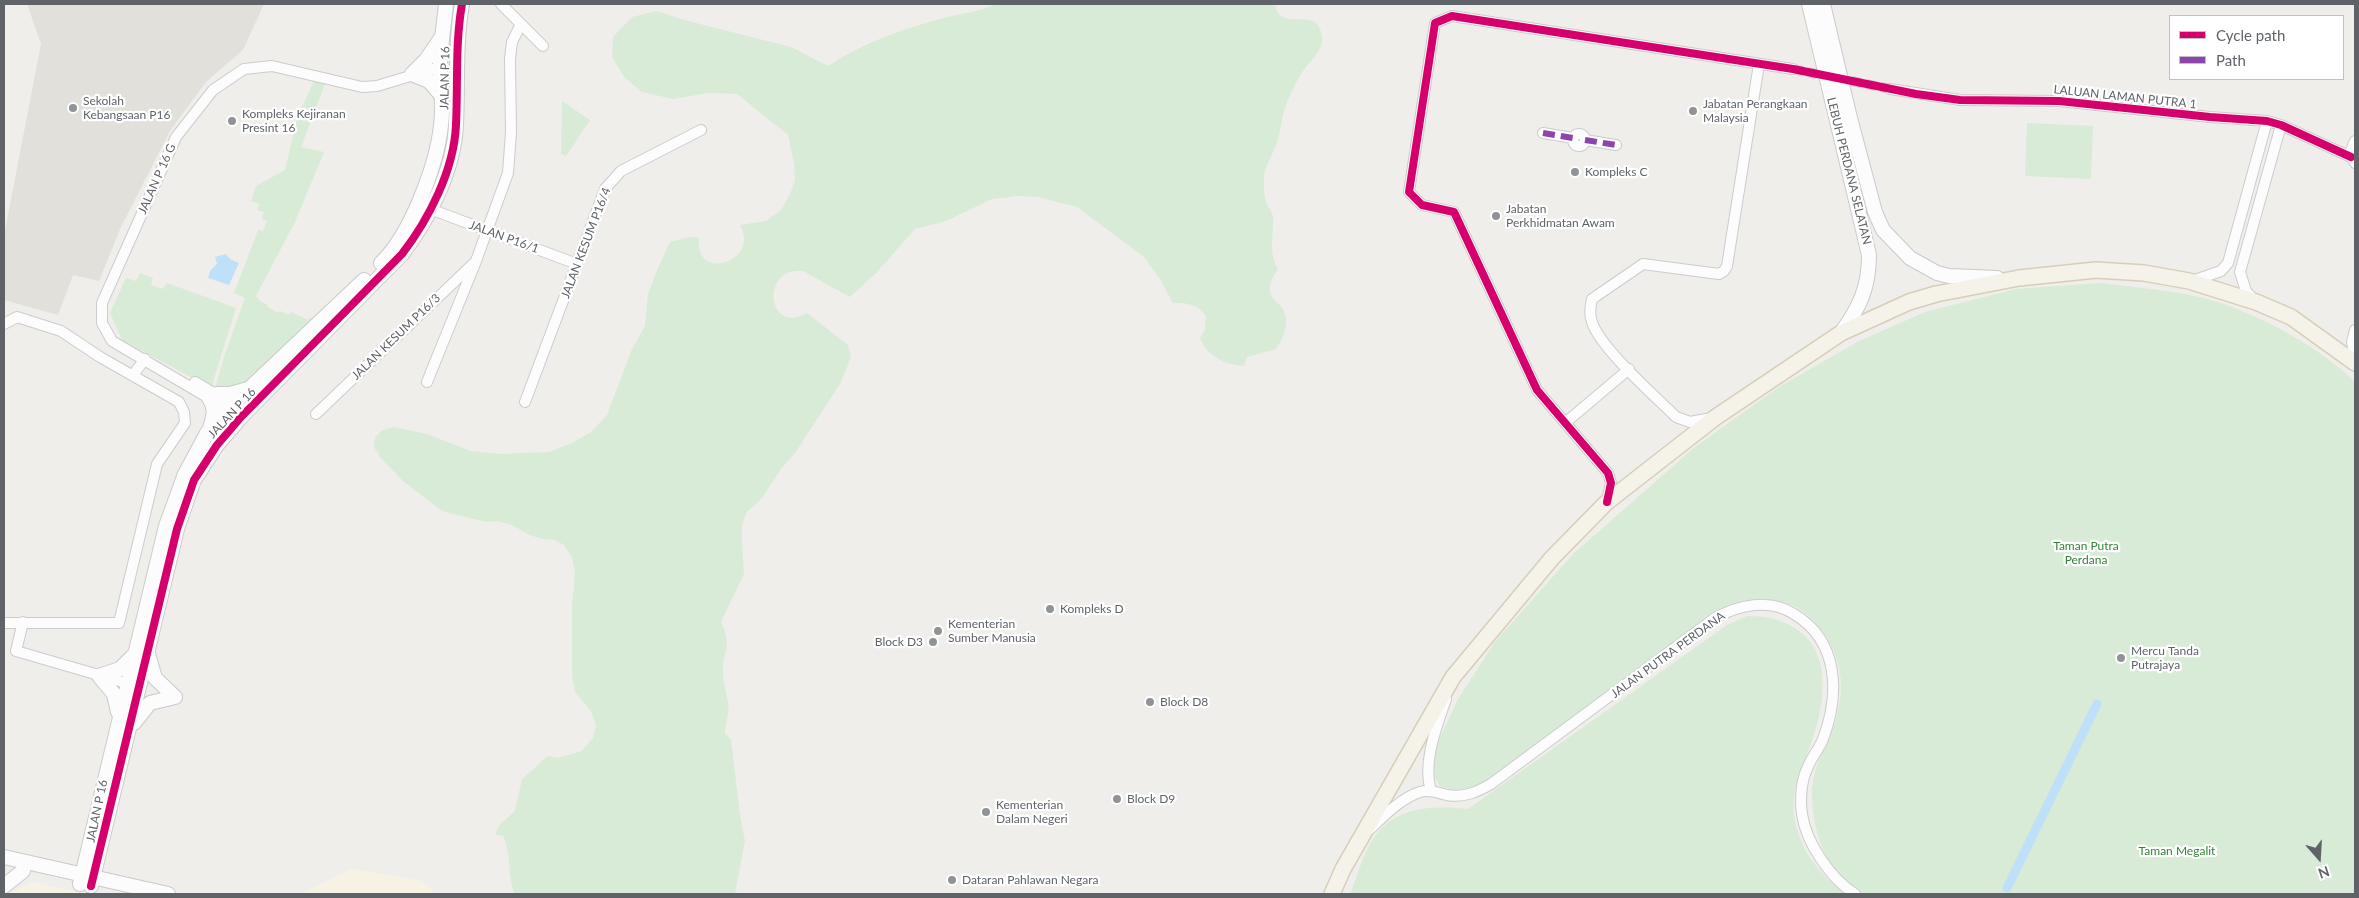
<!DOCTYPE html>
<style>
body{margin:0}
#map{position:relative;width:2359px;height:898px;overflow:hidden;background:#efeeea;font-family:Lato,sans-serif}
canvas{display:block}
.frame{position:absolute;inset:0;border:5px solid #5f6368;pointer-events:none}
.legend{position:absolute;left:2169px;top:15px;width:175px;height:65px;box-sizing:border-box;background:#fff;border:1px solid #bfc1c3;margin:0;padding:6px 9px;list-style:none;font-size:15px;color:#5f6368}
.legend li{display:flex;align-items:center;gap:10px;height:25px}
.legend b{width:25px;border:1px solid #bfc1c3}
.north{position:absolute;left:2294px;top:833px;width:50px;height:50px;-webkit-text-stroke:4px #fff;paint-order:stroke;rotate:161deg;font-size:14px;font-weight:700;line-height:20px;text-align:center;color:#5f6368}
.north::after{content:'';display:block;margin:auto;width:18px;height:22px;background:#5f6368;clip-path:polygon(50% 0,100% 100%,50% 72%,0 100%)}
</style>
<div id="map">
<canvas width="2359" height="898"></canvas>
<div class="frame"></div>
<ul class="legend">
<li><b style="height:6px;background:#d6006c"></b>Cycle path</li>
<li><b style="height:6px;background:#8e44ad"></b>Path</li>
</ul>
<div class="north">N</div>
</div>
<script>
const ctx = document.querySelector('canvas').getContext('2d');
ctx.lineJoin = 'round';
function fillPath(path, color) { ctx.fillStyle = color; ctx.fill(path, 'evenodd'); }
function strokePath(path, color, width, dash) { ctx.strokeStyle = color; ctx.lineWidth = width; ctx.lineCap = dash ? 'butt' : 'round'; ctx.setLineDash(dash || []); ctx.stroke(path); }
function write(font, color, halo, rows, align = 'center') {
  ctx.font = font + ' Lato,sans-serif'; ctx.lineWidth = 4.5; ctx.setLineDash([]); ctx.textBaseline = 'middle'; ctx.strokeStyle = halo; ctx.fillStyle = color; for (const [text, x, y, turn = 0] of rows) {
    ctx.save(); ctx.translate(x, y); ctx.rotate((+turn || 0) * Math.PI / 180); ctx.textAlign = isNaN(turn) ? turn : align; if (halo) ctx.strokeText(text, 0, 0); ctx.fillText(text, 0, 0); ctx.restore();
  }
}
fillPath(new Path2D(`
 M 352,869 L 422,881 L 436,894 L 300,894 Z
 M 31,882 L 89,894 L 10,894 Z`), '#f7f3e4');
fillPath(new Path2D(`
 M 27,4 L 264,4 L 243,50 L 206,82 L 170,131 L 121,227 L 99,281 L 73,275 L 58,315 L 4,300 L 4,235 L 41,44 Z`), '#e2e0da');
fillPath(new Path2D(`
 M 996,4 L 1275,4 C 1280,36 1320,1 1322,39 C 1322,53 1307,63 1301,74 C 1296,83 1291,92 1287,102 C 1282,114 1281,129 1277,142 C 1273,156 1263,166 1264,182 C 1264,188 1264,198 1267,204 C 1269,209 1273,212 1273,218 C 1274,237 1268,252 1278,269 C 1274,275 1270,281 1270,288 C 1269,297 1277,301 1282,308 C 1291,321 1284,338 1276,349 L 1247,357 L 1244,366 C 1225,365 1207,356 1200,338 L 1205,330 L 1206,316 C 1197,304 1188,303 1173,303 L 1160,279 L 1144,257 L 1077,207 L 1038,197 L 1018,196 L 992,199 L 946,221 L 915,229 L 877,272 L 850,297 L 803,271 C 760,266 767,336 807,313 L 848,345 L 851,357 L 840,384 L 795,453 L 781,469 L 762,498 L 747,512 L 742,525 L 742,540 L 744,574 L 721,622 C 733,649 723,646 723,671 C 723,682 726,692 728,702 C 730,713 725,723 725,734 L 731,739 L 740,815 L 745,841 L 735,894 L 515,894 C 507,876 512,855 503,836 L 495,834 L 500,824 L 515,811 L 522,779 L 548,756 L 558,758 L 582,751 L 593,738 L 596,725 L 591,711 L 575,692 L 572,676 L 572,606 L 575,573 L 572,557 L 564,545 L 555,540 L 542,539 L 530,535 L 512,525 L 497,521 L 486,522 L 442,511 L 403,481 L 380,457 L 374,447 L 375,438 L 381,431 L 393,427 L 427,434 L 471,451 L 500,454 L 549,452 L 572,443 L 591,432 L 607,415 L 632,349 L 645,326 L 648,294 L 658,268 L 670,242 L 690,237 L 699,238 C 694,283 761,262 740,225 L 766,221 L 781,210 L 790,194 L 795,180 L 794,163 L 788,135 L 737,94 L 708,93 L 673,99 L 642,92 L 625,78 L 612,57 L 613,37 L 632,17 L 657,11 L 688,21 L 791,47 L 828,66 C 862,43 908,27 948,17 C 965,13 980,11 996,4 Z
 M 314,81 L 325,84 L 301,147 L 324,152 L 295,222 L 256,296 L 260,301 L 268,305 L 267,307 L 279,313 L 280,311 L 289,315 L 291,312 L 308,320 L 310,317 L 314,320 L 305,332 L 238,389 L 215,389 L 223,360 L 245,298 L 234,293 L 258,230 L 263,231 L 267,221 L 262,219 L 264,212 L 257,210 L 259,204 L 251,201 L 256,186 L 285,170 L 298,115 Z
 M 562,101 L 590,120 L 566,156 L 561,154 Z
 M 2027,123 L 2093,126 L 2091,179 L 2025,176 Z
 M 140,273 L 153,278 L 151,285 L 163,289 L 167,283 L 236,308 L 211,388 L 122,340 L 110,313 L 126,278 L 136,281 Z
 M 2102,283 C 2137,288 2174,290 2207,299 C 2253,311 2322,348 2355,382 L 2355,894 L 1863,894 C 1856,889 1847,885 1841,879 C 1822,857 1813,826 1812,798 C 1810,772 1825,748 1834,725 C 1849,684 1840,640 1804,612 C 1787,599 1758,597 1738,602 C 1729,604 1721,609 1713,612 L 1489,783 L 1462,793 L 1440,786 L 1434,776 L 1435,748 L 1458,699 L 1495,642 L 1573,554 L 1695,447 L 1779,387 L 1859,341 L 1925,312 L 2016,289 Z
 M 1747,616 C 1769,616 1786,620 1803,634 C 1831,659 1824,705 1813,738 C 1804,764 1791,785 1794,814 C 1798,849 1819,874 1846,894 L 1350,894 C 1357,877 1362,857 1372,841 C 1392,806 1433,805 1468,809 L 1727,625 Z`), '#d8ebd6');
fillPath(new Path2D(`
 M 226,254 L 230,259 L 239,263 L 229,285 L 208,278 L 210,271 L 217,264 L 215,257 Z`), '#bfe0f9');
strokePath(new Path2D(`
 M 2007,888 L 2097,704`), '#bfe0f9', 9);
strokePath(new Path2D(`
 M 1793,69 L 1890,89`), '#cbcbca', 10, [10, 5]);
const street = new Path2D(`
 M 501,4 L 543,46
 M 1890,89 L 1960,100 L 2059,101 L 2210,117 L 2267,121 L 2281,125 L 2351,157
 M 1543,133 L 1573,138
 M1573 140a6 6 0 1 1 12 0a6 6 0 1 1-12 0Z
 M 1585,140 L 1616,145
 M 2355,141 L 2350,153 L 2355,163
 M 430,209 L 577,264
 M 2192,281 L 2221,271 L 2228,263 L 2267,121
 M 2255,301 L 2246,291 L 2240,272 L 2281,125
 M 4,324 L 17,317 L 61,331 L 100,357 L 179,402 L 184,412 L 185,423 L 157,464 L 119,623 L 4,623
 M 2355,330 L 2352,342 L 2355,358
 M 133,375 L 145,359
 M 195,382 L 246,412
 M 427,382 L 476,261 L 508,173 L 511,132 L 510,59 L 512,42 L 521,24
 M 525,402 L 605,189 L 621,171 L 701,130
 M 316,414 L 474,263
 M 241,417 L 112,341 L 102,323 L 102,303 L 176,137 L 213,90 L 244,69 L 272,66 L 362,87 L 377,86 L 440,67
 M 1712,418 L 1690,422 L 1676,417 C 1655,396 1600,348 1592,322 C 1589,314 1590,307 1592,299 L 1643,264 L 1719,274 L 1724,271 L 1727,266 L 1759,64
 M 1565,423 L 1629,369
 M 1607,501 L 1611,483 L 1608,473 L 1537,390 L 1454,212 L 1422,205 L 1409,192 L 1435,23 L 1452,16 L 1793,69
 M 23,622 L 16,651 L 133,685
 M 1431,791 C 1422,762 1437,726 1446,699
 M 1370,829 C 1384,816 1401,798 1420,792 C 1430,789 1438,793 1447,795 C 1464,798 1477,792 1491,784 L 1715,618 C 1739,605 1769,598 1794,614 C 1839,641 1840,694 1823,739 C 1819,749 1811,758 1807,769 C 1801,781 1800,801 1802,814 C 1806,843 1831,879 1855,894`);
const secondary = new Path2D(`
 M 1809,4 L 1869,255 C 1869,287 1860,307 1841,333
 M 1823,4 L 1850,118 L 1875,212 L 1883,230 L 1910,258 L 1937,273 L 1949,276 L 1997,278
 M 441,95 L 429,81 L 412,74 L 426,60 L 441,38
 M 381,263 C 410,236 437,165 441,125 C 444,107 440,87 440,68 C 440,47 444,25 446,4
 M 217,394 L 230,394 L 248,389
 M 209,398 C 216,408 214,416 210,428
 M 148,654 L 155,678 L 175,697
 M 118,712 L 114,694 L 99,676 L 120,669 L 134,655
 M 134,723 L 150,703 L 175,697
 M 4,857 L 168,894
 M 80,884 L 166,526 L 185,474 L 207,433 L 233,404 L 364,280
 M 4,886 L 23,871
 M 91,886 L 177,529 L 194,480 L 217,445 L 241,417 L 402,254 C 429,219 454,170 456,125 C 458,84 455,44 462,4`);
const primary = new Path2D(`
 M 1332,894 L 1343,869 L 1453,677 L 1552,558 L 1607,502 L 1716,417 L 1841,333 L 1909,302 L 1936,294 L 2019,278 L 2096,270 L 2144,273 L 2189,281 L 2256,302 L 2291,317 L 2355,363`);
strokePath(street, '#cbcccc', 12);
strokePath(secondary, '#cacacb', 16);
strokePath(primary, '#d7ceb8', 18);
strokePath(street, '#fdfcfc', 10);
strokePath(secondary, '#fdfcfc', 14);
strokePath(primary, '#f4f2e9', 15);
strokePath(new Path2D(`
 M 1543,133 L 1573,138
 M 1585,140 L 1616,145`), '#8e44ad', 6, [12, 6]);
strokePath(new Path2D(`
 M 1607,502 L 1611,483 L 1608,473 L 1537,390 L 1454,212 L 1422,205 L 1409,192 L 1435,23 L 1452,16 L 1793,69 L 1916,94 L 1960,100 L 2059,101 L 2210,117 L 2267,121 L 2281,125 L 2351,157
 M 91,886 L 177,529 L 194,480 L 217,445 L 241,417 L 402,254 C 429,219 454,170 456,125 C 458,84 455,44 462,4`), '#d6006c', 8);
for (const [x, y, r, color] of [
 [73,108,5,"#919496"],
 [1693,111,5,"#919496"],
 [232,121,5,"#919496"],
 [1575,172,5,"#919496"],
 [1496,216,5,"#919496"],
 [1050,609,5,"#919496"],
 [938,631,5,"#919496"],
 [933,642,5,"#919496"],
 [2121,658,5,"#919496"],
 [1150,702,5,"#919496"],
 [1117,799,5,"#919496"],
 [986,812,5,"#919496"],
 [952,880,5,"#919496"]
]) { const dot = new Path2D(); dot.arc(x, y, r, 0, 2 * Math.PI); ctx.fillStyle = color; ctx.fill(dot); strokePath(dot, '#fff', 2); }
write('12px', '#5f6368', '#fff', [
 ["JALAN P 16",445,78,-89],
 ["LALUAN LAMAN PUTRA 1",2125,97,6],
 ["LEBUH PERDANA SELATAN",1849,171,76],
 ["JALAN P 16 G",157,179,-66],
 ["JALAN P16/1",504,237,20],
 ["JALAN KESUM P16/4",586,243,-69],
 ["JALAN KESUM P16/3",396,337,-44],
 ["JALAN P 16",232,413,-47],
 ["JALAN PUTRA PERDANA",1668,655,-36],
 ["JALAN P 16",97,811,-78]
]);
write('12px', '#5f6368', '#fff', [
 ["Sekolah",83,101],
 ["Kebangsaan P16",83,115],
 ["Jabatan Perangkaan",1703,104],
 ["Malaysia",1703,118],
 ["Kompleks Kejiranan",242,114],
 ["Presint 16",242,128],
 ["Kompleks C",1585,172],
 ["Jabatan",1506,209],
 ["Perkhidmatan Awam",1506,223],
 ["Kompleks D",1060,609],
 ["Kementerian",948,624],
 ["Sumber Manusia",948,638],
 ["Block D3",923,642,"right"],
 ["Mercu Tanda",2131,651],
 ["Putrajaya",2131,665],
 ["Block D8",1160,702],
 ["Block D9",1127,799],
 ["Kementerian",996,805],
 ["Dalam Negeri",996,819],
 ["Dataran Pahlawan Negara",962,880]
], 'left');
write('12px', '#348238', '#fff', [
 ["Taman Putra",2086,546],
 ["Perdana",2086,560],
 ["Taman Megalit",2177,851]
]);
</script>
